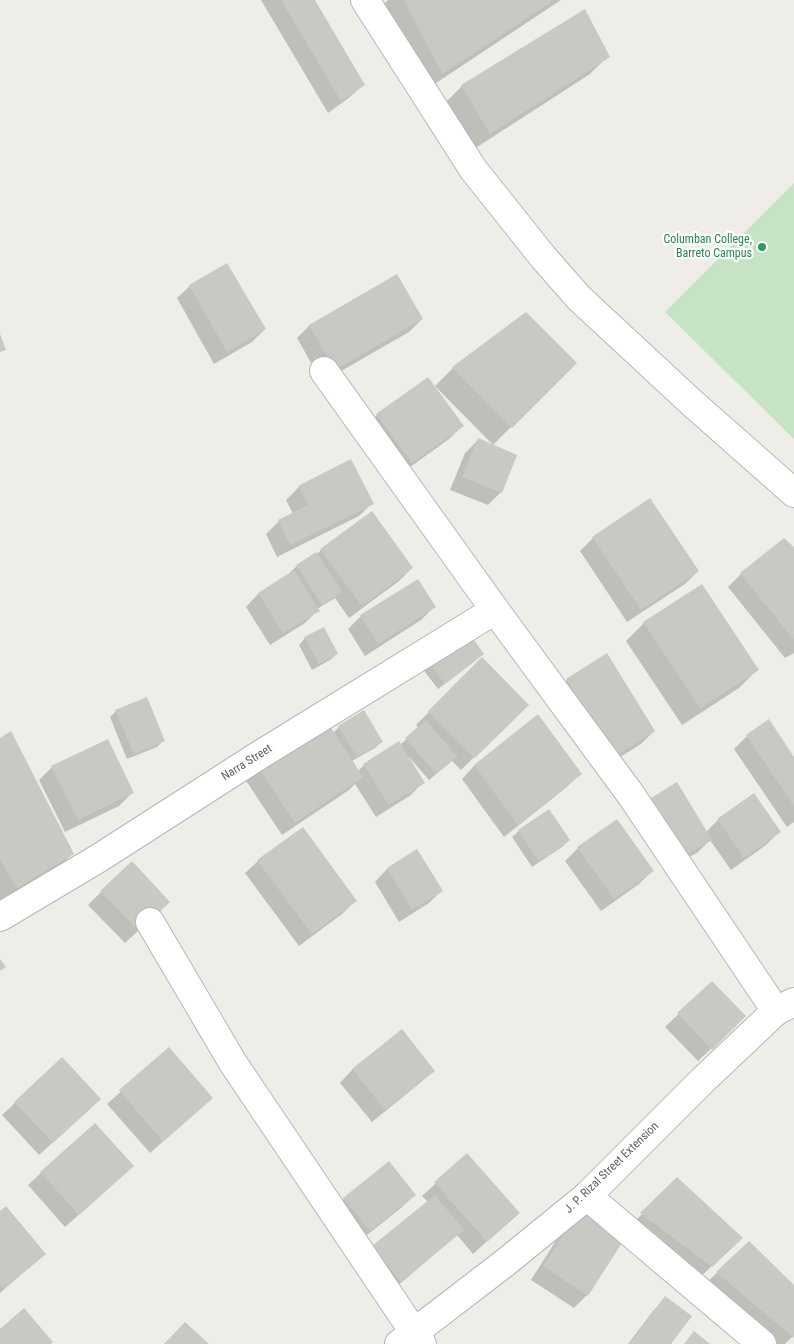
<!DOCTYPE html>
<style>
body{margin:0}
canvas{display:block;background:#efede7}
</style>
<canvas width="794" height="1344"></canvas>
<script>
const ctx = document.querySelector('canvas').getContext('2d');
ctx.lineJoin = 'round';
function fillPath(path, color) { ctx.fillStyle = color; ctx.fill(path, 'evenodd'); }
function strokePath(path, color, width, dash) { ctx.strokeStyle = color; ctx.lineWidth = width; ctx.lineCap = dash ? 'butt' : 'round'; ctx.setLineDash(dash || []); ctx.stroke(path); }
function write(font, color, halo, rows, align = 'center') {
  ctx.font = font + ' "Roboto Condensed",sans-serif'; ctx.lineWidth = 4.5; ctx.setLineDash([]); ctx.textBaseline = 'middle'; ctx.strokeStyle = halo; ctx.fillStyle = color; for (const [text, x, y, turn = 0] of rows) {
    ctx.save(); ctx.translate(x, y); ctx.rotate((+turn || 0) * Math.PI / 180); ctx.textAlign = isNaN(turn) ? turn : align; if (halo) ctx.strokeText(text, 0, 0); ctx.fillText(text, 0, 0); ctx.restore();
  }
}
fillPath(new Path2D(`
 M 794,183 L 794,439 L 665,312 Z`), '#c7e3c6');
fillPath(new Path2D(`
 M 261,0 L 313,0 L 363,85 L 350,97 L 328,113 Z
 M 388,0 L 561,0 L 424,91 L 381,7 Z
 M 608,56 L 590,74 L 471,151 L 444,104 L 462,86 Z
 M 190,286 L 265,329 L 252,342 L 214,364 L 177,298 Z
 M 422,319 L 409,332 L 322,382 L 297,338 L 309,326 Z
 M 575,363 L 493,445 L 435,386 L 453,368 Z
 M 427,378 L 462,426 L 449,439 L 399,475 L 364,428 L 377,415 Z
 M 478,440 L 516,456 L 500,493 L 488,505 L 450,490 L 465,453 Z
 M 299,487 L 372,503 L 359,516 L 277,557 L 266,534 L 279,521 L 293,514 L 286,500 Z
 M 650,500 L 698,571 L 685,584 L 627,622 L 580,551 L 593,538 Z
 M 794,548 L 794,653 L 785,658 L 728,587 L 741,574 Z
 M 321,550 L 412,568 L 399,581 L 349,618 L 335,598 L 317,609 L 318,610 L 305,623 L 270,645 L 246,607 L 258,594 L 291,574 L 290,572 L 297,566 L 315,554 L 316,555 Z
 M 434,607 L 421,620 L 365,656 L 348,629 L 361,616 Z
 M 644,623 L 757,670 L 739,688 L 682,725 L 626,641 Z
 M 305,638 L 337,654 L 330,660 L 312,670 L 299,645 Z
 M 482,659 L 528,705 L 461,770 L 452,761 L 429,780 L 409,757 L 408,758 L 423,782 L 411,795 L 376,817 L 355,784 L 349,790 L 282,835 L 245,779 L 257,766 L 333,733 L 339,727 L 381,742 L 375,748 L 352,761 L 358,771 L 364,765 L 400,745 L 419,728 L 416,725 Z
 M 476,660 L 438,689 L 422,668 L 428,661 Z
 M 567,680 L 654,731 L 641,744 L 601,769 L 554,693 Z
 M 116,711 L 163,741 L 157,747 L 127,759 L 110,717 Z
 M 538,715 L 580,773 L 568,786 L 504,837 L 462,779 L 474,766 Z
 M 768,721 L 794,759 L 794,822 L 787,827 L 734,749 L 747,736 Z
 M 0,739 L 73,853 L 55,871 L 0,904 Z
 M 52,767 L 132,793 L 119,806 L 65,832 L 39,780 Z
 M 548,811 L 569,840 L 562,847 L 532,867 L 512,837 L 519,831 Z
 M 718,820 L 779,832 L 766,845 L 731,870 L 710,840 L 698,852 L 669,869 Z
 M 578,848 L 652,871 L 639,884 L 601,911 L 565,861 Z
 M 417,851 L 442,890 L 429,903 L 399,922 L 375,882 L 387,869 Z
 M 258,861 L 355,901 L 342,914 L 299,946 L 245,873 Z
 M 101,892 L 156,914 L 125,943 L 88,905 Z
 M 712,982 L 732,1029 L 698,1061 L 665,1027 Z
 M 401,1031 L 433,1071 L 420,1083 L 372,1122 L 340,1083 L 352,1070 Z
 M 169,1049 L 212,1098 L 150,1153 L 107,1104 Z
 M 15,1103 L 87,1111 L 39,1155 L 2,1115 Z
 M 467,1155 L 505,1225 L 473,1254 L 457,1235 L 388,1294 L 360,1260 L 428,1202 L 422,1196 Z
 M 41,1173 L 119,1179 L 65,1227 L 28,1185 Z
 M 677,1179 L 728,1251 L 698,1279 L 629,1227 Z
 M 414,1195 L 401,1208 L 357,1243 L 331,1212 L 344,1199 Z
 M 0,1213 L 44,1254 L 0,1293 Z
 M 569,1220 L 587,1295 L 574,1308 L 531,1280 Z
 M 717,1273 L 794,1286 L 794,1335 L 785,1344 L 774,1344 L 704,1285 Z
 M 666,1298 L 669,1344 L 628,1344 L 653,1311 Z`), '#0003');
fillPath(new Path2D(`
 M 281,0 L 315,0 L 365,85 L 341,101 Z
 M 404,0 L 554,0 L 442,74 Z
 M 585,9 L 610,57 L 490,134 L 461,85 Z
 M 227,263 L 266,329 L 227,352 L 189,285 Z
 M 397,274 L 423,319 L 335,370 L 309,325 Z
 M 526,312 L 577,363 L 512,428 L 452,367 Z
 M 0,334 L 6,350 L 0,352 Z
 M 428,377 L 464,426 L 412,463 L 376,414 Z
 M 478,438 L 517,455 L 502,493 L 462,477 Z
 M 351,459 L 374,504 L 290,545 L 278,520 L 308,505 L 298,486 Z
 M 650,498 L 699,571 L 641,610 L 592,537 Z
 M 372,511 L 413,568 L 362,606 L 320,549 Z
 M 784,538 L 794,547 L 794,640 L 740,573 Z
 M 316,552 L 342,592 L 322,605 L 296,565 Z
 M 294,570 L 320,611 L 283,633 L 258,593 Z
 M 418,579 L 436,607 L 378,644 L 360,615 Z
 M 702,584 L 759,670 L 700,708 L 643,622 Z
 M 324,627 L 338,654 L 319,664 L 304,637 Z
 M 467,630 L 484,654 L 445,684 L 427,660 Z
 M 607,653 L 655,731 L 614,757 L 566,679 Z
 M 482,657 L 529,705 L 475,758 L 428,711 Z
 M 147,697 L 165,741 L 134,754 L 115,710 Z
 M 364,710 L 383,742 L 357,757 L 338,726 Z
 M 538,714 L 582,774 L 518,825 L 474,765 Z
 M 769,719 L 794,757 L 794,806 L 746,735 Z
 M 326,720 L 363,777 L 295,823 L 257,765 Z
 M 426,720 L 457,757 L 436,774 L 405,738 Z
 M 11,731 L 74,854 L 17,888 L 0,860 L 0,738 Z
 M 108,739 L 134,793 L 78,820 L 51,766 Z
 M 399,741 L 425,783 L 389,805 L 363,764 Z
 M 677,782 L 712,840 L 682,857 L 648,800 Z
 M 754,793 L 781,832 L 744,858 L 717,819 Z
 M 549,809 L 570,840 L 539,862 L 518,830 Z
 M 617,819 L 654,871 L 614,899 L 577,847 Z
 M 303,827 L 357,901 L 312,934 L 257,860 Z
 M 417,849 L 443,891 L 412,910 L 387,868 Z
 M 132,861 L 170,902 L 139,931 L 100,891 Z
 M 0,959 L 6,967 L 0,971 Z
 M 712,981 L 746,1016 L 712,1050 L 677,1013 Z
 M 402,1029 L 435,1071 L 385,1110 L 352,1069 Z
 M 169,1047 L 213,1098 L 163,1142 L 119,1090 Z
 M 62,1057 L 101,1099 L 53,1143 L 14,1102 Z
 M 95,1123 L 134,1166 L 79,1215 L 40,1172 Z
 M 467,1153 L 520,1213 L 487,1242 L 434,1182 Z
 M 389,1161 L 416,1195 L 370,1231 L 343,1198 Z
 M 677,1177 L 743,1238 L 712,1267 L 640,1213 Z
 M 435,1195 L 464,1230 L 401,1282 L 372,1246 Z
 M 6,1206 L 46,1254 L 4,1289 L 0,1284 L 0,1211 Z
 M 582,1206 L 627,1235 L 588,1296 L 543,1266 Z
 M 749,1241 L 794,1285 L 794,1338 L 716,1272 Z
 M 665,1296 L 692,1316 L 671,1344 L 629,1344 Z
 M 24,1308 L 53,1342 L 51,1344 L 0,1344 L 0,1329 Z
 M 185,1322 L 209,1344 L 164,1344 Z
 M 694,1331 L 710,1344 L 684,1344 Z`), '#cac8c3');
const minor = new Path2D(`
 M 324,371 L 495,610 L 631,795 L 776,1011
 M 0,917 L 99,858 L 258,756 L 495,610
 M 150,922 L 233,1063 L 422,1344
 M 587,1196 L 762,1344`);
const tertiary = new Path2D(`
 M 365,0 L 473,169 L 543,257 L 579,298 L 691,402 L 794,493
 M 399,1344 L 506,1262 L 587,1196 L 702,1081 L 776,1011 L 794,1002`);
strokePath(minor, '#b4b7ba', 30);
strokePath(tertiary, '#b4b7ba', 30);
strokePath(minor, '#fff', 28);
strokePath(tertiary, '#fff', 28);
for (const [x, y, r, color] of [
 [762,247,5,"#2e9e5b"]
]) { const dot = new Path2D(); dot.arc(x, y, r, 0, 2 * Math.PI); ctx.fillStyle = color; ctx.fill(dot); strokePath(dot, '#fff', 2); }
write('12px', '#27864d', '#fff', [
 ["Columban College,",752,240],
 ["Barreto Campus",752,254]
], 'right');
write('12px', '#5e6265', '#fff', [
 ["Narra Street",247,763,-32],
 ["J. P. Rizal Street Extension",612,1168,-44]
]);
</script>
